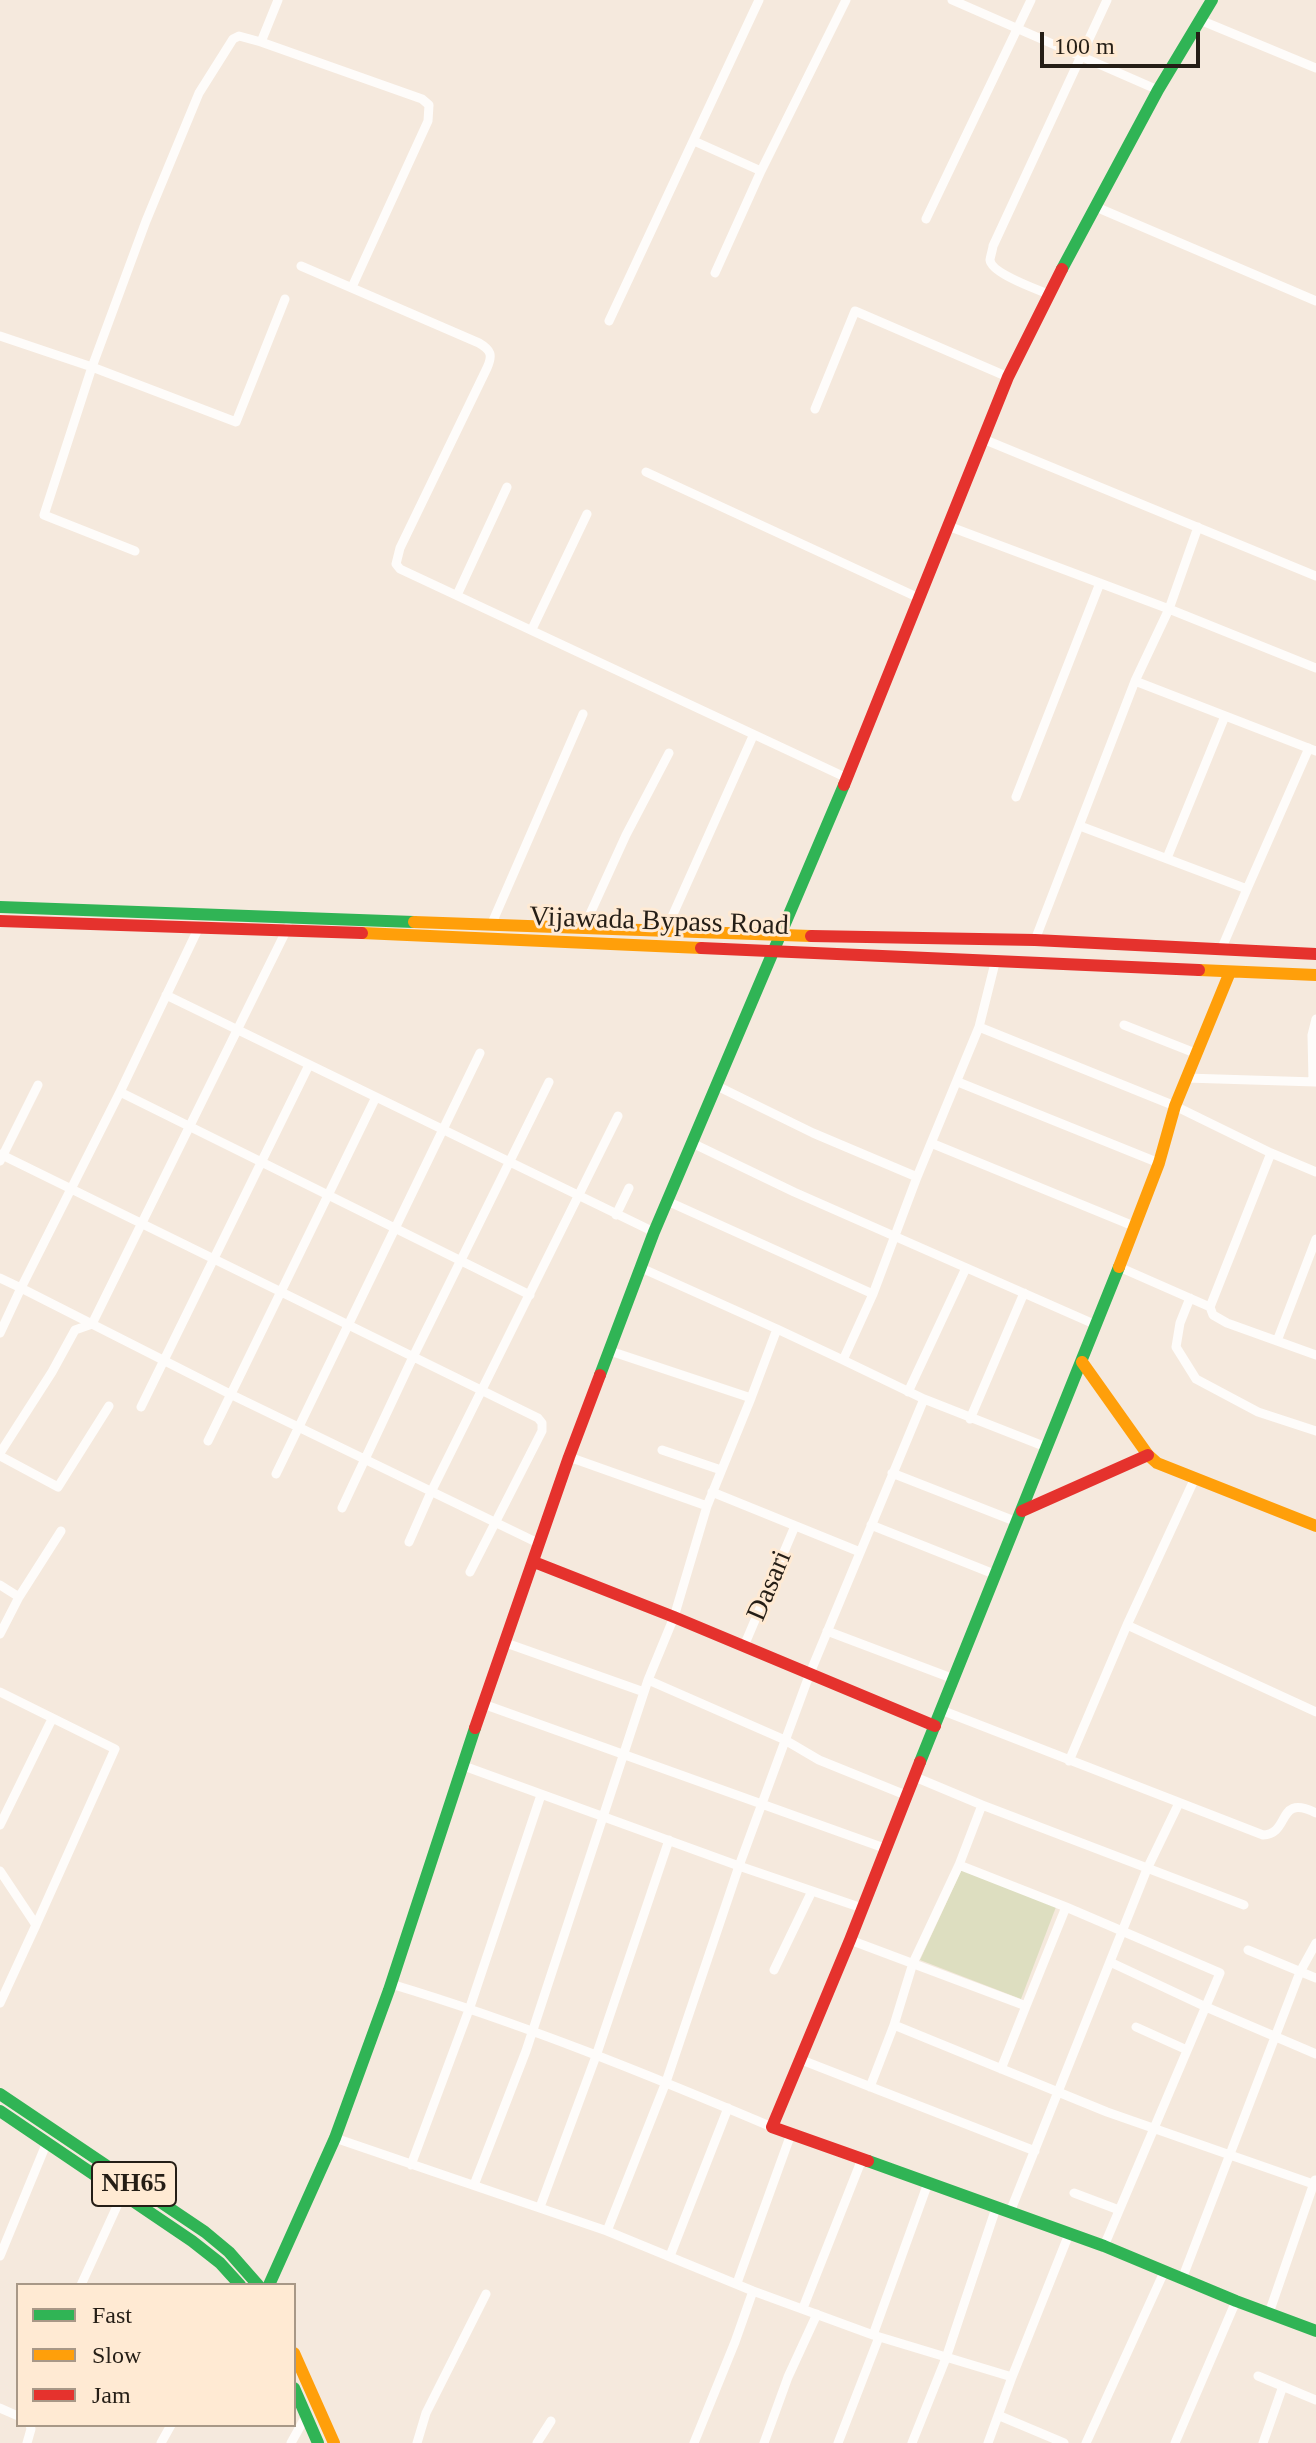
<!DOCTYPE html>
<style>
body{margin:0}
#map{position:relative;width:1316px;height:2443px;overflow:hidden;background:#f5e9dd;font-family:"Times New Roman",serif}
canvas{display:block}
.legend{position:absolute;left:16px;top:2283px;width:280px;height:144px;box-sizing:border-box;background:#ffead3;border:2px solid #a89887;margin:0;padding:10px 14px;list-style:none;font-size:24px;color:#251e16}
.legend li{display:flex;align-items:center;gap:16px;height:40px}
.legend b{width:40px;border:2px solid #a89887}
.scale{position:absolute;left:1040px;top:32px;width:160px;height:36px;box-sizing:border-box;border:4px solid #251e16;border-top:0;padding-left:10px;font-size:24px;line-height:28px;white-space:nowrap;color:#251e16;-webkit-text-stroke:6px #ffead3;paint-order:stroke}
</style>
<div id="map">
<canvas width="1316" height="2443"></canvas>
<ul class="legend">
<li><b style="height:10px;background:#30b455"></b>Fast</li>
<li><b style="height:10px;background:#ff9f0a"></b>Slow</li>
<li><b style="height:10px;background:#e5322d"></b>Jam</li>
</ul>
<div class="scale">100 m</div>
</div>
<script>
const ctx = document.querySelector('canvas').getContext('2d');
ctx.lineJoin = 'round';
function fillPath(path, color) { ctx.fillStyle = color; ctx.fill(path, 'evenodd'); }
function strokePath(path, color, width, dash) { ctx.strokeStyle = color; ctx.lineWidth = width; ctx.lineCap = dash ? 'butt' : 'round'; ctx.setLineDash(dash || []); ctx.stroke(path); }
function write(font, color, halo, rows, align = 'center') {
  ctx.font = font + ' "Times New Roman",serif'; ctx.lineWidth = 6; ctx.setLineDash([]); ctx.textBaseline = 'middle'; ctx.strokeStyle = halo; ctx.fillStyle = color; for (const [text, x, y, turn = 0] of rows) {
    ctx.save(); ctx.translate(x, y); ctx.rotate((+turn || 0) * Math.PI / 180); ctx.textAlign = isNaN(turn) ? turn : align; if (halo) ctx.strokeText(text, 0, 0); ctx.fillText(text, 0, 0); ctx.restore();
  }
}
fillPath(new Path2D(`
 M 962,1869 L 1056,1907 L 1021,1999 L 920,1960 Z`), '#dddec0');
strokePath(new Path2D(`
 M 278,0 L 261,42 L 422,99 L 429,105 L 428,121 L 352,287
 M 952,0 L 1158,90
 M 1200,20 L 1316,68
 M 694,141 L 761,171
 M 1096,207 L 1316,301
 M 926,219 L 1031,0
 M 301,266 L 479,343 C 491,350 493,355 487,368 L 400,548 L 396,564 L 400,569 L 847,778
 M 715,273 L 761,171 L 846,0
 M 1048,294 C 1036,289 991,273 990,260 C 990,258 993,248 993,246 L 1107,0
 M 609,321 L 759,0
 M 0,336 L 92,367 L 146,221 L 199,93 L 233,39 L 239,36 L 261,42
 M 815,409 L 855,311 L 1008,377
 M 983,439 L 1316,576
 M 646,472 L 919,598
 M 948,526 L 1169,609 L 1316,668
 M 135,551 L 44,515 L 92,367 L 236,422 L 285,299
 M 457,595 L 507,487
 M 532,629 L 587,514
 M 1135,681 L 1316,751
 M 1016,797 L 1100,583
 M 1080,826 L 1247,889 L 1221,950
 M 1167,858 L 1225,716
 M 1247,889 L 1309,748
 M 492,923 L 583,714
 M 199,927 L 120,1092 L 21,1288 L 230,1394 L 540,1544
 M 584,927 L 626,835 L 669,753
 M 666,930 L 753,736
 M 1035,940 L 1135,681 L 1169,609 L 1198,527
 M 995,963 L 979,1027 L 917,1177 L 873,1294 L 843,1360 L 924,1399 L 1046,1447
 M 166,995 L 654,1232
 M 1124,1025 L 1195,1053
 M 979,1027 L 1175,1106 L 1271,1153 L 1316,1172
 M 1186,1078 L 1316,1082
 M 1313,1081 L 1312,1035 L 1316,1019
 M 958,1082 L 1159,1163
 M 717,1086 L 813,1133 L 917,1177
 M 120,1092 L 530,1295
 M 692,1143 L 794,1192 L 1094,1324
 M 931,1143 L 1136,1227
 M 0,1154 L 538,1418 L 542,1423 L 542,1431 L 470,1572
 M 0,1161 L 38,1085
 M 667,1201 L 873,1294
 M 616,1215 L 629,1188
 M 639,1267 L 777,1329
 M 1119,1267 L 1210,1307 L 1271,1153
 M 0,1278 L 21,1288 L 0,1333
 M 1190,1298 L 1180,1323 L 1176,1347 L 1196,1379 L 1258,1412 L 1316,1431
 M 1210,1307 L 1213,1315 L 1227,1323 L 1316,1355
 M 1277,1341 L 1316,1239
 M 610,1351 L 751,1398
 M 908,1392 L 966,1268
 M 141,1407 L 309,1065
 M 970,1419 L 1024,1293
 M 208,1441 L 376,1097
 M 662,1450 L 721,1470
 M 0,1453 L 52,1372 L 75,1330 L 92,1324 L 288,927
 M 0,1456 L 58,1487 L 109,1406
 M 569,1457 L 707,1506
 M 892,1473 L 1017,1522
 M 276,1474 L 480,1053
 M 712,1492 L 860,1552
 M 342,1508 L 413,1357 L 549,1082
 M 871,1525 L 994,1574
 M 409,1542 L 431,1492 L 618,1116
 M 0,1585 L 19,1597
 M 1127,1625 L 1316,1712
 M 827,1631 L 954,1679
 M 0,1634 L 19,1597 L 61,1531
 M 506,1643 L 644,1692
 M 744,1646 L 795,1526
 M 648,1680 L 785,1740 L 819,1760 L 908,1796
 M 0,1692 L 115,1749 L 36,1925 L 0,1871
 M 483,1704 L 887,1849
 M 941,1710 L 1263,1835 C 1291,1834 1276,1793 1316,1813
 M 1069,1761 L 1127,1625 L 1195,1478
 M 461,1765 L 739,1866 L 862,1908
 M 915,1777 L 982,1805 L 1244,1905
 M 0,1825 L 52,1719
 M 959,1865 L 1066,1907 L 1220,1973 L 1104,2246
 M 850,1940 L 1026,2006 L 1066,1907
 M 1248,1950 L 1316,1978
 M 1110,1962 L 1206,2007 L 1316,2054
 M 774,1970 L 812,1891
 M 391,1984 C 521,2023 647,2074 772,2127
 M 0,2003 L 36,1925
 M 894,2025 L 913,1963 L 959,1865 L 982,1805
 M 1136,2027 L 1187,2050
 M 799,2059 L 1035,2151
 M 1001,2069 L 1026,2006
 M 870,2087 L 894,2025 L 1107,2112 L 1316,2185
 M 335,2138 L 607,2231 L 753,2291 L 873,2335 L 1012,2377
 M 411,2165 L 470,2007 L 541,1795
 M 474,2185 L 526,2051 L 648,1680 L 674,1617 L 707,1506 L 751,1398 L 777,1329 L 843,1360
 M 1074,2193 L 1119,2210
 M 540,2207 L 596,2056 L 669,1840
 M 1010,2212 L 1147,1869 L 1179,1803
 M 607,2231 L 666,2082 L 739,1866 L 810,1673 L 924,1399
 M 0,2256 L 47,2142
 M 670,2256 L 728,2108
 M 1182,2279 L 1300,1972 L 1316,1943
 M 737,2283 L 791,2134
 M 81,2285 L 123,2193
 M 803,2308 L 862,2159
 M 1269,2313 L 1315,2180
 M 873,2335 L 928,2183
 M 1258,2376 L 1316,2400
 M 0,2408 L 18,2416
 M 1000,2416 L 1064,2443
 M 27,2443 L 31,2429 L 30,2425
 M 161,2443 L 171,2425
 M 291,2443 L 306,2416
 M 417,2443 L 426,2413 L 486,2294
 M 537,2443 L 551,2421
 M 694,2443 L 735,2342 L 753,2291
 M 764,2443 L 788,2377 L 817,2314
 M 838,2443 L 879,2337
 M 912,2443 L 946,2358 L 996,2208
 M 988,2443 L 1012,2377 L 1069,2234
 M 1086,2443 L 1164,2272
 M 1175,2443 L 1236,2301
 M 1263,2443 L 1283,2386`), '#fefcfa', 9);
strokePath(new Path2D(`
 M 1062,269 L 1158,90 L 1212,0
 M 0,907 L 414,922
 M 600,1375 L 654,1232 L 844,785
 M 920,1762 L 1119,1267
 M 0,2094 L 205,2232 L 229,2252 L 258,2285
 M 0,2111 L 192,2241 L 220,2263 L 240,2285
 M 868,2161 L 1104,2246 L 1236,2301 L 1316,2331
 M 269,2285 L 335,2138 L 389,1990 L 475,1728
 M 294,2388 L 318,2443`), '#30b455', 12);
strokePath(new Path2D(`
 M 414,922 L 811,936
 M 362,933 L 701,948
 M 1199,970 L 1316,975
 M 1119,1267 L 1159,1163 L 1175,1106 L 1230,972
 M 1082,1362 L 1148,1455 L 1157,1463 L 1316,1526
 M 294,2353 L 334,2443`), '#ff9f0a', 12);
strokePath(new Path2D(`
 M 844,785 L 1008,377 L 1062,269
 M 0,921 L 362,933
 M 811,936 L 1035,940 L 1316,954
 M 701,948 L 1199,970
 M 1022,1511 L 1148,1455
 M 534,1562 L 674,1617 L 935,1726
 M 475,1728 L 569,1457 L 600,1375
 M 868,2161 L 772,2127 L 850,1940 L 920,1762`), '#e5322d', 12);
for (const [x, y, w] of [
 [134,2184,84]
]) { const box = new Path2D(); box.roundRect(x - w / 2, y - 22, w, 44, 6); ctx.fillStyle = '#ffead3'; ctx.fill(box); strokePath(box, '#251e16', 2); }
write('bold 26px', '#251e16', null, [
 ["NH65",134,2184]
]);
write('28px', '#251e16', '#ffead3', [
 ["Vijawada Bypass Road",659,922,2],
 ["Dasari",770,1586,-67]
]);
</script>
